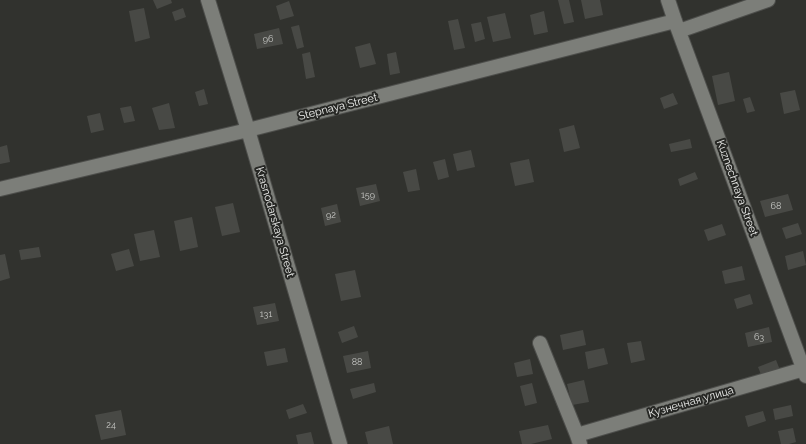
<!DOCTYPE html>
<meta charset="utf-8">
<style>
body{margin:0}
canvas{display:block;background:#31322e}
</style>
<canvas width="806" height="444"></canvas>
<script>
const ctx = document.querySelector('canvas').getContext('2d');
ctx.lineJoin = 'round';
function fillPath(path, color) { ctx.fillStyle = color; ctx.fill(path, 'evenodd'); }
function strokePath(path, color, width, dash) { ctx.strokeStyle = color; ctx.lineWidth = width; ctx.lineCap = dash ? 'butt' : 'round'; ctx.setLineDash(dash || []); ctx.stroke(path); }
function write(font, color, halo, rows, align = 'center') {
  ctx.font = font + ' Raleway,sans-serif'; ctx.lineWidth = 4; ctx.setLineDash([]); ctx.textBaseline = 'middle'; ctx.strokeStyle = halo; ctx.fillStyle = color; for (const [text, x, y, turn = 0] of rows) {
    ctx.save(); ctx.translate(x, y); ctx.rotate((+turn || 0) * Math.PI / 180); ctx.textAlign = isNaN(turn) ? turn : align; if (halo) ctx.strokeText(text, 0, 0); ctx.fillText(text, 0, 0); ctx.restore();
  }
}
fillPath(new Path2D(`
 M 153,0 L 171,0 L 172,3 L 157,9 Z
 M 558,0 L 569,0 L 574,22 L 564,24 Z
 M 581,0 L 600,0 L 603,15 L 585,19 Z
 M 289,1 L 294,16 L 280,20 L 276,6 Z
 M 144,8 L 150,38 L 135,42 L 129,11 Z
 M 183,8 L 186,17 L 175,21 L 172,12 Z
 M 544,11 L 548,32 L 534,35 L 530,15 Z
 M 505,13 L 511,38 L 493,42 L 487,17 Z
 M 458,19 L 465,48 L 454,50 L 448,21 Z
 M 481,22 L 485,39 L 475,42 L 471,24 Z
 M 299,25 L 304,47 L 297,49 L 291,27 Z
 M 279,28 L 283,44 L 257,49 L 254,34 Z
 M 370,43 L 376,64 L 360,68 L 355,47 Z
 M 310,52 L 315,77 L 306,79 L 302,54 Z
 M 396,52 L 400,73 L 390,75 L 387,54 Z
 M 729,72 L 735,101 L 718,105 L 712,76 Z
 M 204,89 L 208,104 L 199,106 L 195,92 Z
 M 795,90 L 800,110 L 784,114 L 780,93 Z
 M 673,93 L 678,104 L 664,109 L 660,98 Z
 M 750,97 L 755,111 L 747,113 L 743,99 Z
 M 169,103 L 175,128 L 159,130 L 152,108 Z
 M 131,106 L 135,121 L 124,123 L 120,108 Z
 M 100,113 L 104,130 L 91,133 L 87,116 Z
 M 574,125 L 580,148 L 564,152 L 559,129 Z
 M 690,139 L 692,148 L 671,152 L 669,144 Z
 M 7,145 L 10,162 L 0,164 L 0,147 Z
 M 471,150 L 475,167 L 457,171 L 453,154 Z
 M 445,159 L 449,177 L 438,180 L 433,162 Z
 M 529,159 L 534,182 L 515,186 L 510,163 Z
 M 416,169 L 420,190 L 408,192 L 403,172 Z
 M 695,172 L 698,179 L 680,186 L 678,179 Z
 M 376,184 L 380,201 L 360,206 L 356,188 Z
 M 788,194 L 793,210 L 765,217 L 760,201 Z
 M 233,203 L 240,232 L 222,236 L 215,207 Z
 M 337,204 L 341,222 L 325,226 L 321,208 Z
 M 192,217 L 198,247 L 180,251 L 174,221 Z
 M 798,223 L 802,234 L 786,239 L 782,228 Z
 M 722,224 L 726,235 L 708,241 L 704,230 Z
 M 154,230 L 160,257 L 140,261 L 134,234 Z
 M 39,247 L 41,257 L 21,260 L 19,250 Z
 M 129,249 L 134,266 L 116,271 L 111,254 Z
 M 803,251 L 806,265 L 788,270 L 785,256 Z
 M 5,254 L 10,278 L 0,281 L 0,255 Z
 M 742,266 L 745,280 L 725,284 L 722,271 Z
 M 355,270 L 361,297 L 341,301 L 335,274 Z
 M 750,294 L 753,304 L 737,309 L 734,299 Z
 M 275,303 L 279,321 L 257,325 L 253,307 Z
 M 354,326 L 358,337 L 342,343 L 338,332 Z
 M 769,327 L 772,342 L 748,347 L 745,333 Z
 M 583,330 L 586,345 L 563,350 L 560,335 Z
 M 641,341 L 645,360 L 631,363 L 627,343 Z
 M 285,348 L 288,362 L 267,366 L 264,352 Z
 M 604,348 L 608,364 L 588,369 L 585,352 Z
 M 368,351 L 371,368 L 347,373 L 343,356 Z
 M 530,359 L 533,374 L 517,377 L 514,363 Z
 M 776,360 L 780,370 L 762,377 L 758,367 Z
 M 584,380 L 589,402 L 572,405 L 567,384 Z
 M 374,383 L 376,392 L 353,399 L 350,389 Z
 M 532,383 L 537,403 L 525,406 L 520,386 Z
 M 303,404 L 307,413 L 289,419 L 286,410 Z
 M 791,405 L 793,416 L 775,420 L 773,409 Z
 M 121,410 L 126,435 L 101,440 L 95,415 Z
 M 763,411 L 766,421 L 748,427 L 745,416 Z
 M 548,425 L 552,439 L 531,444 L 522,444 L 519,431 Z
 M 389,426 L 393,444 L 368,444 L 365,432 Z
 M 793,428 L 796,442 L 789,444 L 781,444 L 778,431 Z
 M 311,432 L 314,444 L 298,444 L 296,435 Z`), '#484945');
const minor = new Path2D(`
 M 208,0 L 248,130 L 340,444
 M 668,0 L 675,21 L 806,376
 M 679,31 L 768,0
 M 0,189 L 248,130 L 675,21
 M 540,343 L 577,435
 M 580,444 L 577,435 L 804,369`);
strokePath(minor, '#4d4e4b', 16);
strokePath(minor, '#7c7e79', 14);
write('9px', '#c7c8c5', null, [
 ["96",268,39],
 ["159",368,195],
 ["68",776,206],
 ["92",331,215],
 ["131",266,314],
 ["63",759,337],
 ["88",357,362],
 ["24",111,425]
]);
write('11px', '#f1f2f0', '#272825', [
 ["Stepnaya Street",338,107,-14],
 ["Kuznechnaya Street",737,188,70],
 ["Krasnodarskaya Street",275,222,74],
 ["Кузнечная улица",691,402,-16]
]);
</script>
